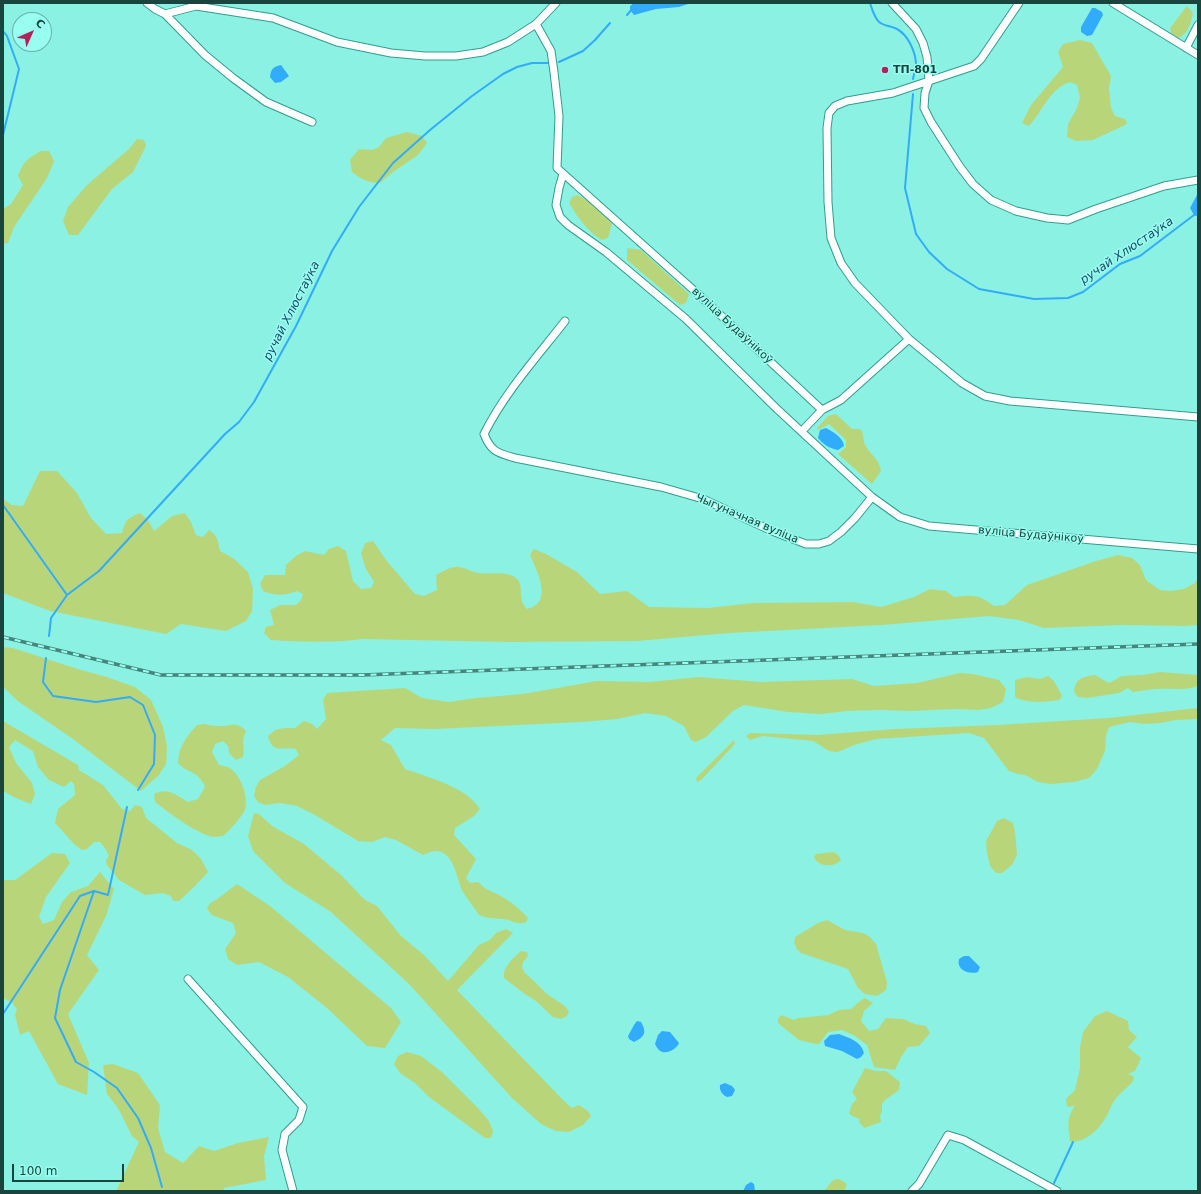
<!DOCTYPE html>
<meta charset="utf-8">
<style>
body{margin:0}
#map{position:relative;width:1201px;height:1194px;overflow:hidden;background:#8bf1e2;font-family:"DejaVu Sans",sans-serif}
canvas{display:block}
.frame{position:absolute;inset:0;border:4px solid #1a453f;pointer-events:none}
.north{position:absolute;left:12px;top:12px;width:40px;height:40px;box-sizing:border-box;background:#98feef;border:1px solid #66b4a9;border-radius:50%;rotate:45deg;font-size:11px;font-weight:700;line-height:16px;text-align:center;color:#1a453f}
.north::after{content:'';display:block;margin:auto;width:14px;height:18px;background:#b0225a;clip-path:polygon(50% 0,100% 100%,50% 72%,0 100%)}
.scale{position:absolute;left:12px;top:1164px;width:112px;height:18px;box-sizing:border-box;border:2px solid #1a453f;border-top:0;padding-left:5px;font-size:12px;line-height:14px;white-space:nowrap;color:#1a453f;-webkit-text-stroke:3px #98feef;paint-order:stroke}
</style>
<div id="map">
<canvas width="1201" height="1194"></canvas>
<div class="frame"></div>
<div class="north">С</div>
<div class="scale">100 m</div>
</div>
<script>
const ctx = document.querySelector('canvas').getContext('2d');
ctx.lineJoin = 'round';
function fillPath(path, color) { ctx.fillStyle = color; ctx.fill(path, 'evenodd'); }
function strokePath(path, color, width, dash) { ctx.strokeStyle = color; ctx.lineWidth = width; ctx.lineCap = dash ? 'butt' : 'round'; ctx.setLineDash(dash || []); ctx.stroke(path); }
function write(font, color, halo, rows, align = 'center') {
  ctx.font = font + ' "DejaVu Sans",sans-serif'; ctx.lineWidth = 3; ctx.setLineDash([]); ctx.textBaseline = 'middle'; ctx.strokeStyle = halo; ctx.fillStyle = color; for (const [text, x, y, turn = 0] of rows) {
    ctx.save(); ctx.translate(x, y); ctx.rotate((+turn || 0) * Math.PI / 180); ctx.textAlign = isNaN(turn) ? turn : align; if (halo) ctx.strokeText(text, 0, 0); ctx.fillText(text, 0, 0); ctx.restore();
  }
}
fillPath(new Path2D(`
 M 1187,6 L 1193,13 C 1191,23 1188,34 1178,38 L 1171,33 L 1170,28 Z
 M 1080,40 L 1092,43 L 1111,76 L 1109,88 L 1111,108 L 1115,116 L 1125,119 L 1127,124 L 1093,140 L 1076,141 L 1067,137 L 1068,124 L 1076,110 L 1080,98 L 1077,85 L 1070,82 C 1049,89 1043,111 1029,126 L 1022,123 L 1031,105 L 1063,67 L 1058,52 L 1063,44 Z
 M 407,132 L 422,136 L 427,143 L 418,155 L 393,172 L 380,183 C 368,183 361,179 352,172 L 350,160 L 359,149 L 372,150 L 379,147 L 386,138 Z
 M 137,139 L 144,140 L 146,146 L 133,172 L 112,189 L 78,235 L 69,235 L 63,221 L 68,207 L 87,185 L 129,149 Z
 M 41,151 L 49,151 L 54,161 L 47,178 L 14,227 L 8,243 L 3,244 L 3,209 L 11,204 L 23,185 L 18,176 C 23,162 28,158 41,151 Z
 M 577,195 L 591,202 L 613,220 L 608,238 L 602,240 C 586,230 579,219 569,203 L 572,197 Z
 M 627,248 L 641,250 L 689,294 L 686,303 L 680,305 L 627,260 Z
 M 836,414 L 852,429 L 860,429 C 864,434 863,436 864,442 C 868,454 879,457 881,471 L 872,484 L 838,454 L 846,447 L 846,440 L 829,424 L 818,430 L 817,428 L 828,416 Z
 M 40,471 L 57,471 L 77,493 L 91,518 L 106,534 L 122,533 C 125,520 128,518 140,513 L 148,520 L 154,531 L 172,516 L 185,513 L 191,522 L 196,535 L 203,537 L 209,530 C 218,535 218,542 220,551 L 233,558 L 248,572 L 253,589 L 252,611 L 246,621 L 226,631 L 181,624 L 166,634 L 50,611 L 3,593 L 3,499 L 12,505 L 23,506 Z
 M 373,541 L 386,560 L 415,594 L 424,596 L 437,590 L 436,575 C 442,572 449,567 456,567 C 462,566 469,571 474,572 C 488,576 509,569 518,580 C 524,588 517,598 527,609 C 554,603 537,571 530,555 L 534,549 L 546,554 L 577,572 L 600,594 L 627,591 L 649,607 L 708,608 L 753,603 L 853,602 L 881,607 L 914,597 L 930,589 L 946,591 L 954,597 C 974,595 978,594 994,606 L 1005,605 L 1027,585 L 1096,561 L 1118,555 L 1132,558 L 1140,565 L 1146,580 L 1160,590 L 1171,591 L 1184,589 L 1195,583 L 1198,577 L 1198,625 L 1186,626 L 1122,625 L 1044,628 L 1019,620 L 989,616 L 882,625 L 729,633 L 637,641 L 509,642 L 363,639 C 333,643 302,642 271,640 L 264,633 L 266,627 L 274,625 L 270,610 L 280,605 L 296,605 L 301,600 L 303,594 L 297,591 C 285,596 275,596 263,591 L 260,584 L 265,575 L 285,575 L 286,565 L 296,556 L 305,551 L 324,555 L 329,549 L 338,546 L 346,551 L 353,581 L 361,589 L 371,588 L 374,582 L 366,569 L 361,554 L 365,543 Z
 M 3,647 L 13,648 L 81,670 L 107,677 L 135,687 L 151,700 L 163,727 L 167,747 L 166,764 L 159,775 L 141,791 L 73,739 L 19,702 L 3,687 Z
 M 1160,672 L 1198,675 L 1198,686 C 1184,691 1172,688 1158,689 C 1150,689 1141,691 1133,692 L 1128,688 L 1119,693 L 1087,698 L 1078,697 L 1074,692 C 1075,678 1083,677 1095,675 L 1109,683 L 1122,676 L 1143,675 Z
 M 960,673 L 973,674 L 999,680 L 1006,689 L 1003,702 L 991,708 L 979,710 L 954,709 L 910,711 L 881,710 L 847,711 L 822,714 L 788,712 L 744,705 L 733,711 L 706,737 L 696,742 L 691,740 L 684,726 L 666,716 L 645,713 L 617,719 L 581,722 L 435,729 L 395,728 L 381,740 L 391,745 L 405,769 C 427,777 467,787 480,809 L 474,816 L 455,828 L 454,835 L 476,859 L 466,878 L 470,883 L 478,882 C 486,890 487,889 497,894 C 509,900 519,908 528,918 L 526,922 C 519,926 512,920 504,919 C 493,918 490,919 479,915 C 474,907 468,900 463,892 C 456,879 455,851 435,851 C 431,851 426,854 423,855 L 396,840 L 385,837 L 372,842 L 358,841 L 315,815 L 297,806 L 280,803 L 265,805 L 258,802 L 254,796 L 256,787 L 260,780 L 285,766 L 299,755 L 296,749 C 284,746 272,755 268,736 L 275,730 L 284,728 L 295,728 L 304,721 L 312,724 L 317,729 L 326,719 L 323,700 L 327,693 L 405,688 L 422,698 L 449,702 L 476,698 L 523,694 L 597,681 L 649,682 L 699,677 L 761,682 L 852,679 L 874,686 L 917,683 Z
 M 1048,676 L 1054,681 L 1062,696 L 1059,700 C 1046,702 1027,704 1015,697 L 1015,680 L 1027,677 L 1040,679 Z
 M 1198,708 L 1198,719 L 1176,720 L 1160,723 L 1144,724 L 1130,722 L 1109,727 L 1106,736 L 1105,751 L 1097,769 L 1089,778 L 1074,782 L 1051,784 L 1038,782 L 1025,775 L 1018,774 L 1009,771 L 984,738 L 969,733 L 876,739 L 854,745 L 838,752 L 829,751 L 813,741 L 763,736 L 750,740 L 746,736 L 750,733 L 817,735 L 895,729 L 998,725 L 1109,718 Z
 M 3,721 L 78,765 L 79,770 L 103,785 L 122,809 L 130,811 L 135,805 L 142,807 L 146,818 L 177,843 L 192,850 L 201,859 L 208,872 L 194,887 L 179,901 L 173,901 L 171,896 L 163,893 L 145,895 L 119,880 L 107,865 L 106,860 L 109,856 L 105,848 L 100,842 L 94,842 L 87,849 L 82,850 L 75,845 L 55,823 L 58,809 L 75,795 L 74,784 L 71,781 L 64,787 L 49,780 L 38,767 L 33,751 L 15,740 L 9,747 L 16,763 L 32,783 L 35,794 L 31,804 L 16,798 L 3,791 Z
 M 204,724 C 209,725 213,726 218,726 C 229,727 236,720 246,731 C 240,744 246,745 243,757 L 236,760 L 229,753 L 228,746 L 223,741 L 215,744 L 212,752 L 219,765 C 222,766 225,766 228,767 C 240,773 249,796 245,809 C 243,816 229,831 223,836 C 221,836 217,837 214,837 C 198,835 168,812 155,802 L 154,794 C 168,787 175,794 188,802 L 198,799 L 205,787 C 198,770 188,774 178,763 C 178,747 187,736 197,725 Z
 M 734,740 L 735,744 L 701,780 L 697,782 L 696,778 Z
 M 254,813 L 259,814 L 272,826 L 304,844 L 341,875 L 365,900 L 377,906 L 401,936 L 424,955 L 448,981 L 479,945 L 490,940 L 496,933 L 506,929 L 513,933 L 457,990 L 563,1100 L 572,1108 L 579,1105 L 588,1111 L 591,1116 L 583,1125 L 569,1132 L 556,1131 L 541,1124 L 512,1098 L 409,984 L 331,912 L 285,883 L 253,851 L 248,836 Z
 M 1004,818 L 1013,823 L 1015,832 L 1017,855 L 1012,865 L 1002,873 L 996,873 L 990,866 L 987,853 L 986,841 L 997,821 Z
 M 834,852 L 839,856 L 841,860 C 834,868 818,867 814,857 L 816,854 Z
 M 52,853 L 65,854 L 70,863 L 46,897 L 39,917 L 43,924 L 54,920 L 62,902 L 71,892 L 88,886 L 100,872 L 114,889 L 106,916 L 87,955 L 99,970 L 68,1014 L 89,1063 L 87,1095 L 58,1084 L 29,1031 L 20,1035 L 15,1015 L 17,1009 L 11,1002 L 3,998 L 3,880 L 15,880 Z
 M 237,884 L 270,906 L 391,1008 L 401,1022 L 385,1048 L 367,1046 L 327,1008 L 288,977 L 259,962 L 237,965 L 228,959 L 225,949 L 236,933 L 233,923 L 212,915 L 207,909 L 210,903 L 216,900 Z
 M 827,920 L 845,930 L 863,933 L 870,937 L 876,944 L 887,982 L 886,990 L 877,996 L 865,994 L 858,988 L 848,969 L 801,953 L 797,949 L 794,943 L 795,937 L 818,923 Z
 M 521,951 L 527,952 L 528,956 L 523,962 L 522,968 L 525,973 L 533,980 L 547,994 L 565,1006 L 569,1012 L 567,1016 L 561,1019 L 553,1017 L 536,1001 L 525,994 L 504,978 C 502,968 513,958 521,951 Z
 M 865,998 L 873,1003 L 864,1011 L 861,1021 L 869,1031 L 878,1029 L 886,1018 L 903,1019 L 915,1024 L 926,1026 L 930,1033 L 919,1046 L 908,1047 L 901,1057 L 895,1070 L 874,1067 L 867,1045 L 855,1036 L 842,1030 L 828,1032 L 819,1044 L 816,1044 L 799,1040 L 778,1023 L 778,1019 L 781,1015 L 794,1020 L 798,1018 L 828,1015 L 839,1010 L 851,1009 L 860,1001 Z
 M 1107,1011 L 1128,1021 L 1129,1030 L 1137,1037 L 1128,1047 L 1141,1058 L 1135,1071 L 1128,1074 L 1133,1076 L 1134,1080 C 1128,1088 1120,1092 1115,1100 C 1112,1103 1111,1107 1109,1111 C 1102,1127 1088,1142 1070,1142 C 1069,1124 1065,1122 1075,1105 L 1070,1107 L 1067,1106 L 1066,1099 L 1075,1090 L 1080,1068 L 1080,1047 L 1083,1032 L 1095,1016 Z
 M 407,1052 L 421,1056 L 442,1072 L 477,1107 L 489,1121 L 493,1131 L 491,1138 L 485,1138 L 429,1097 L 415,1083 L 400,1073 L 394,1064 L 398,1056 Z
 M 113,1064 L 138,1073 L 160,1105 L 158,1128 L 165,1152 L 183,1163 L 199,1146 L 214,1151 L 238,1143 L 269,1137 L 264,1156 L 266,1180 L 224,1188 L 223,1191 L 116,1191 L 139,1142 L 132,1136 L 118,1108 L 107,1094 L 103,1065 Z
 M 865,1068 L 876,1071 L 886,1071 L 900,1082 L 899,1090 L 885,1100 L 882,1104 L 882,1111 L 880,1116 L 881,1122 L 864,1128 L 859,1122 L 860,1119 L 852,1116 L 849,1113 L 852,1104 L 857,1099 L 852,1092 Z
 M 839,1179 L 847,1184 L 844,1191 L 824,1191 L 833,1180 Z`), '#b8d679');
fillPath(new Path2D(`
 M 634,3 L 691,3 L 679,7 L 656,9 L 634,15 L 630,10 L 630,6 Z
 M 1092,8 L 1095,8 L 1102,12 L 1103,15 L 1092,35 L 1087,36 L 1081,32 L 1081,27 Z
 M 281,65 L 289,76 L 281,82 L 275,83 L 270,77 C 271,69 273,67 281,65 Z
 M 1198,193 L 1198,216 L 1194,215 L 1190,208 Z
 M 826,428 C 833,432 843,437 844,446 L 838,450 C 829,448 824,445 818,438 L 820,430 Z
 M 964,956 L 969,956 L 980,967 L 978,972 C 969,975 956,970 959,959 Z
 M 637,1021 L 641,1022 C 647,1032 645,1037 634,1042 L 629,1039 L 628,1036 L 634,1025 Z
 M 662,1031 L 670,1032 L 679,1043 C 677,1049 665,1056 659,1050 C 657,1048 656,1046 655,1044 L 658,1035 Z
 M 839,1034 C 849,1038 861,1041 864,1053 L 861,1057 L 857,1059 L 842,1051 L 825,1046 L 824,1041 L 830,1035 Z
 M 725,1083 L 732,1086 L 735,1090 L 732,1096 L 727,1097 C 723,1095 719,1091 720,1085 Z
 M 751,1182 L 754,1184 L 755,1191 L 743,1191 L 746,1185 Z`), '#31abfc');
strokePath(new Path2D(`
 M 870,3 C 872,9 874,17 879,22 C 884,26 891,26 897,29 C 908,35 915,51 916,63 C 916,68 914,74 913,79
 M 627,15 L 632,9
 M 3,31 L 7,36 L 19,69 L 3,135
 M 559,62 L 583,51 L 595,40 L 610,23
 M 913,94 L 905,188 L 916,234 L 929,252 L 947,269 L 979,289 L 1034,299 L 1068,298 L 1083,292 L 1120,264 L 1140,256 L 1194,215 L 1198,214
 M 3,505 L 67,595 L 51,618 L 49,636
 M 67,595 L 99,571 L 225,434 L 239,422 L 254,402 L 296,326 L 332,251 L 359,207 L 393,163 L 430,130 L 472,96 L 503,74 L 517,67 L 532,63 L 549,63
 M 46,658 L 43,682 L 53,696 L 96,702 L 130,697 L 143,705 L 155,735 L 154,764 L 138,790
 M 94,891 L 60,990 L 55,1018 L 76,1062 L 94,1072 L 117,1088 L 138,1118 L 151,1148 L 162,1187
 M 3,1014 L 80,896 L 94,891 L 108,895 L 127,807
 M 1054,1183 L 1073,1142`), '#31abfc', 2);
const minor = new Path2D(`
 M 147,3 L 155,9 L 165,14 L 205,55 L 233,78 L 266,102 L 312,122
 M 892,3 L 916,29 L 923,43 L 927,57 L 929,81 L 925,93 L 924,108 L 931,122 L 960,167 L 973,184 L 991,200 L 1016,211 L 1047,218 L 1068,220 L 1096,209 L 1164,186 L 1198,180
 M 1019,3 L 981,59 L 974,66 L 893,93 L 847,101 L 835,106 L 829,113 L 827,128 L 828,202 L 831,238 L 841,263 L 855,283 L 909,339 L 962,383 L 985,396 L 1010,401 L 1198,417
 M 1113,3 L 1198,55
 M 165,14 L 196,6 L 273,18 L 337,42 L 391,53 L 425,56 L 456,56 L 483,52 L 508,42 L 536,24 L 556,3
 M 536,24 L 551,51 L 554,72 L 559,116 L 557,168 L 698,294 L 822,410 L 841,400 L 909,339
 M 1186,48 L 1198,25
 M 563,174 L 559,188 L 556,205 L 560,217 L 568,225 L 606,252 L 686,319 L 776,408 L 872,497 L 900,517 L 929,526 L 1198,549
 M 565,321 C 537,357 505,392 484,434 C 491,452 498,453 515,458 L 661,487 L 703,499 L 772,531 L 806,544 L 819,544 L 829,541 L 841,532 L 855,518 L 872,497
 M 802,431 L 822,410
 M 188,979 L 303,1107 L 299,1120 L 285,1134 L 282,1150 L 293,1191
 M 912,1191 L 919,1184 L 948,1135 L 964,1140 L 1057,1191`);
strokePath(minor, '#319d90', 9);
strokePath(minor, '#fff', 7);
const rail = new Path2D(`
 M 3,637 L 161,675 L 362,675 L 1198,644`);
strokePath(rail, '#44857c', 3.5);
strokePath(rail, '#98feef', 2, [6]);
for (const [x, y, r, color] of [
 [885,70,4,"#b0225a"]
]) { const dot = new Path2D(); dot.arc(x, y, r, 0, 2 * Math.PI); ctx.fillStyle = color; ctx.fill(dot); strokePath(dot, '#98feef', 1.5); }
write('bold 11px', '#1a453f', '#98feef', [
 ["ТП-801",893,70]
], 'left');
write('11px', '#1a453f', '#98feef', [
 ["вуліца Будаўнікоў",732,326,43],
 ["Чыгуначная вуліца",747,519,23],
 ["вуліца Будаўнікоў",1031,535,5]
]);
write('italic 12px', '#1d4a6b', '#98feef', [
 ["ручай Хлюстаўка",1127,251,-34],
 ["ручай Хлюстаўка",292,311,-63]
]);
</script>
